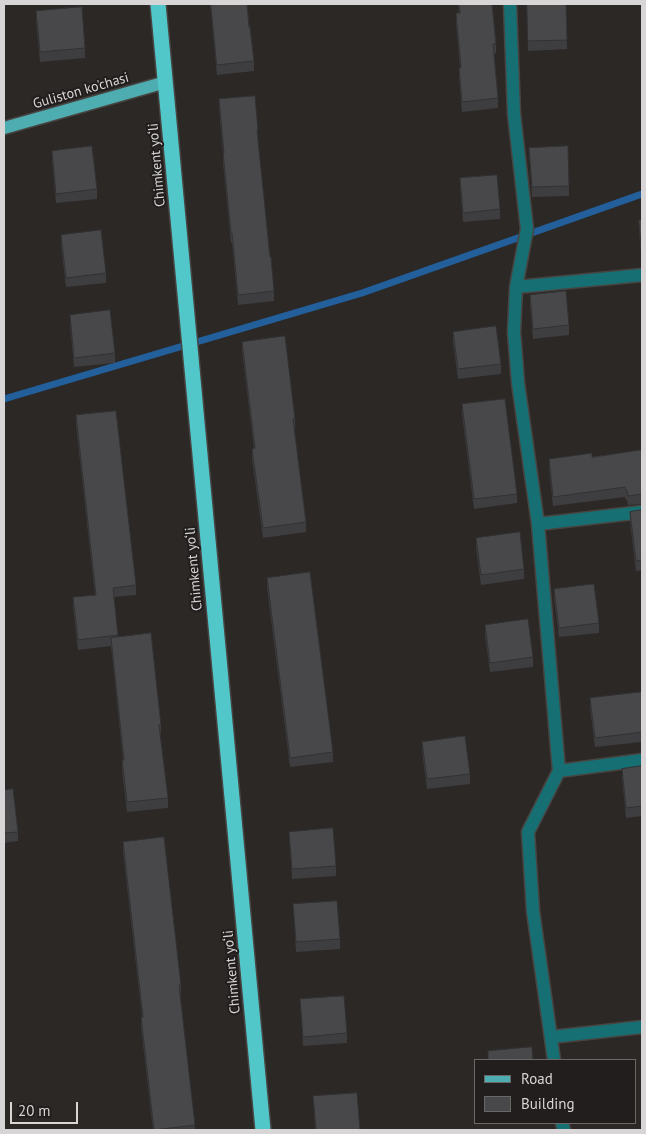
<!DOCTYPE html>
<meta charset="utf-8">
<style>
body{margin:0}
#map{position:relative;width:646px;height:1134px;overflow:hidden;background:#2b2826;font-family:"PT Sans",sans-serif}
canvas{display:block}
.frame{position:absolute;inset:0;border:5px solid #d7d5d5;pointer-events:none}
.legend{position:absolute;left:474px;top:1059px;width:162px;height:65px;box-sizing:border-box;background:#211e1d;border:1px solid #6a6767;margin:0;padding:6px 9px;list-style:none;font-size:15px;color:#d7d5d5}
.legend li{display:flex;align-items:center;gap:10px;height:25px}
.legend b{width:25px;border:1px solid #6a6767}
.scale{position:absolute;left:10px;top:1102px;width:68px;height:22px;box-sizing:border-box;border:2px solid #d7d5d5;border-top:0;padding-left:6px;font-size:15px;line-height:18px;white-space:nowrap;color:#d7d5d5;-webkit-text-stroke:4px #211e1d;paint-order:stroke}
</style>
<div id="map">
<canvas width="646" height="1134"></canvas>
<div class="frame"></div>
<ul class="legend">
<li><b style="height:6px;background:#4eadb0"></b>Road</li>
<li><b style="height:14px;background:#48474a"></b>Building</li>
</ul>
<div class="scale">20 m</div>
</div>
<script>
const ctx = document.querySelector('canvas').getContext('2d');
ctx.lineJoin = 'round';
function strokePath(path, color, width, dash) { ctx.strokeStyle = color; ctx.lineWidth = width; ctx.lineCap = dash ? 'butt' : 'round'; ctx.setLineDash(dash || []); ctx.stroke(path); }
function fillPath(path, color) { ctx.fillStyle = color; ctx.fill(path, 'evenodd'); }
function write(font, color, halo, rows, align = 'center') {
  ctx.font = font + ' "PT Sans",sans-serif'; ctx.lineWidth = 4; ctx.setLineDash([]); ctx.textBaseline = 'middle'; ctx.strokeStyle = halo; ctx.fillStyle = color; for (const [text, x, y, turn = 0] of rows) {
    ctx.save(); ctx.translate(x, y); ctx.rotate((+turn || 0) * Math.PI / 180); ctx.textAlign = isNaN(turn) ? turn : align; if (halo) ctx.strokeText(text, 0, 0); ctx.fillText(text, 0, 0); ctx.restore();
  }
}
strokePath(new Path2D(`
 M 4,399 L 362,293 L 642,194`), '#225f9b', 7);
const minor = new Path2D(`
 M 510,4 L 514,114 L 527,229 L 516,287 L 514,332 L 518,383 L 538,524 L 559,771 L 528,832 L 533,911 L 554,1060
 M 516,287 L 642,275
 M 538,524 L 642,512
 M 559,771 L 642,760
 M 551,1037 L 642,1027
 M 562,1123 L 564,1130`);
const major = new Path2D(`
 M 4,128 L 166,82`);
const highway = new Path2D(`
 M 158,4 L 263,1130`);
strokePath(minor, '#474442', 15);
strokePath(major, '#474442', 15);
strokePath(highway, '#474442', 18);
strokePath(minor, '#167073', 12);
strokePath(major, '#4eadb0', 12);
strokePath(highway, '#51c7ca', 15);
fillPath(new Path2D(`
 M 210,4 L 247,4 L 254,61 L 254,71 L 217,75 Z
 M 458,4 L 492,4 L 496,44 L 496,53 L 494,54 L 498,98 L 498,108 L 462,112 L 459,78 L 459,68 L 460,68 L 456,23 L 456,13 L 459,13 Z
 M 527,4 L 566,4 L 567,49 L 528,51 Z
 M 36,11 L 85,48 L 85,58 L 40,62 L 36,21 Z
 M 219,99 L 258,130 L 258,140 L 270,257 L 274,291 L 274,301 L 238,305 L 232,243 L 231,243 L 223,163 L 223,153 L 219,109 Z
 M 529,148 L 569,186 L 569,196 L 532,197 Z
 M 52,151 L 97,189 L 97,199 L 56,203 L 52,161 Z
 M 460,178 L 500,209 L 500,219 L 463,222 L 460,188 Z
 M 639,220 L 642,220 L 642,264 L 639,230 Z
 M 61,235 L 106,273 L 106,283 L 66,287 L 61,245 Z
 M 530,295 L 569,325 L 569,335 L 533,339 L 530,305 Z
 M 70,315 L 115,353 L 115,363 L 74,367 L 70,325 Z
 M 453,332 L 501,364 L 501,374 L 458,379 L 453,342 Z
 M 242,342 L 295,419 L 295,429 L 294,429 L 306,522 L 306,532 L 263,538 L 252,459 L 252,449 L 254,449 L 242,351 Z
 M 462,404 L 517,494 L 517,503 L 474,509 L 462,414 Z
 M 76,415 L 136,585 L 136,595 L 114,597 L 118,637 L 161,725 L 161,735 L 160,735 L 168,798 L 168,808 L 127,812 L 122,770 L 123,760 L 111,646 L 78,650 L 73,607 L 73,597 L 95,595 L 76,425 Z
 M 642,450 L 642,504 L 628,505 L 627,500 L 626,500 L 625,497 L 553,506 L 549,469 L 549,459 L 592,457 Z
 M 642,510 L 642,570 L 636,571 L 630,522 L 630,512 Z
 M 476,538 L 524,569 L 524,579 L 481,585 L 476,548 Z
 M 267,578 L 333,752 L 333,762 L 290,767 L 267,588 Z
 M 554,589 L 599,623 L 599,633 L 559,637 L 554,598 Z
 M 485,625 L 533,657 L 533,667 L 490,672 L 485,635 Z
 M 642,692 L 642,742 L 595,747 L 590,708 L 590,698 Z
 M 422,742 L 470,774 L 470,784 L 427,789 L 422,751 Z
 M 642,766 L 642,816 L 626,818 L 622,778 L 622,769 Z
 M 4,790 L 18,832 L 18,841 L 4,843 Z
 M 289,832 L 336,866 L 336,876 L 292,879 Z
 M 123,842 L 181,985 L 181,995 L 180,995 L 195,1130 L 153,1130 L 141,1027 L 141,1017 L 142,1017 L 123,852 Z
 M 293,904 L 340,939 L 340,949 L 296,952 Z
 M 300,999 L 347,1033 L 347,1043 L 303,1046 Z
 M 313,1096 L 360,1130 L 315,1130 Z`), '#3e3d40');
const building = new Path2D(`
 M 211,4 L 247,4 L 249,27 L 250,27 L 254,61 L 217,65 Z
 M 459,4 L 492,4 L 496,44 L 493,44 L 498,98 L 462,102 L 459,68 L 461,68 L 456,13 L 460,13 Z
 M 527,4 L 566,4 L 567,40 L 528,41 Z
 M 82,7 L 85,48 L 40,52 L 36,11 Z
 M 255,96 L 258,130 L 257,130 L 270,257 L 271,257 L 274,291 L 238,295 L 232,233 L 231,233 L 223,153 L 224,153 L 219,99 Z
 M 92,146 L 97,189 L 56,194 L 52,151 Z
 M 568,146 L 569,186 L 532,187 L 529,148 Z
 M 497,175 L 500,209 L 463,213 L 460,178 Z
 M 639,220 L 642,220 L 642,254 Z
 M 101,230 L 106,273 L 66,278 L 61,235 Z
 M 566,291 L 569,325 L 533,329 L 530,295 Z
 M 110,310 L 115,353 L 74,358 L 70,315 Z
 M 496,326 L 501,364 L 458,369 L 453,332 Z
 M 285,336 L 295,419 L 293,419 L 306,522 L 263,528 L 252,449 L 255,448 L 242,342 Z
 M 505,399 L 517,494 L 474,499 L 462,404 Z
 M 116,411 L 136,585 L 113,588 L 118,635 L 78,640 L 73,597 L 96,595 L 76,415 Z
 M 642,450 L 642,494 L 628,496 L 627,490 L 626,490 L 625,487 L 553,497 L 549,459 L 592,453 L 592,457 Z
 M 642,510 L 642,560 L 636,561 L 630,512 Z
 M 520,532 L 524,569 L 481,575 L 476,538 Z
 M 310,572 L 333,752 L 290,758 L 267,578 Z
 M 594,584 L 599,623 L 559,628 L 554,589 Z
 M 528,619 L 533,657 L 490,663 L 485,625 Z
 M 151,633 L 161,725 L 159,725 L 168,798 L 127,802 L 122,760 L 124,760 L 111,638 Z
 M 642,692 L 642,732 L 595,738 L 590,698 Z
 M 465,736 L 470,774 L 427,779 L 422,742 Z
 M 642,766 L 642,806 L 626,808 L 622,769 Z
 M 13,789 L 18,832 L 4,833 L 4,790 Z
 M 333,828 L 336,866 L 292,869 L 289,832 Z
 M 164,837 L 181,985 L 179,985 L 195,1125 L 154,1130 L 141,1017 L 143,1017 L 123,842 Z
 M 337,901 L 340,939 L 296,942 L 293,904 Z
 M 344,996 L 347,1033 L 303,1037 L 300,999 Z
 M 532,1047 L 533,1060 L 488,1060 L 488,1051 Z
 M 357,1093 L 360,1130 L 316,1130 L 313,1096 Z`);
fillPath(building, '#48474a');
strokePath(building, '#323234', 1);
write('14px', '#d7d5d5', '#211e1d', [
 ["Guliston ko'chasi",81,91,-16],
 ["Chimkent yo‘li",157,165,-95],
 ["Chimkent yo‘li",194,569,-95],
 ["Chimkent yo‘li",232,972,-95]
]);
</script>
